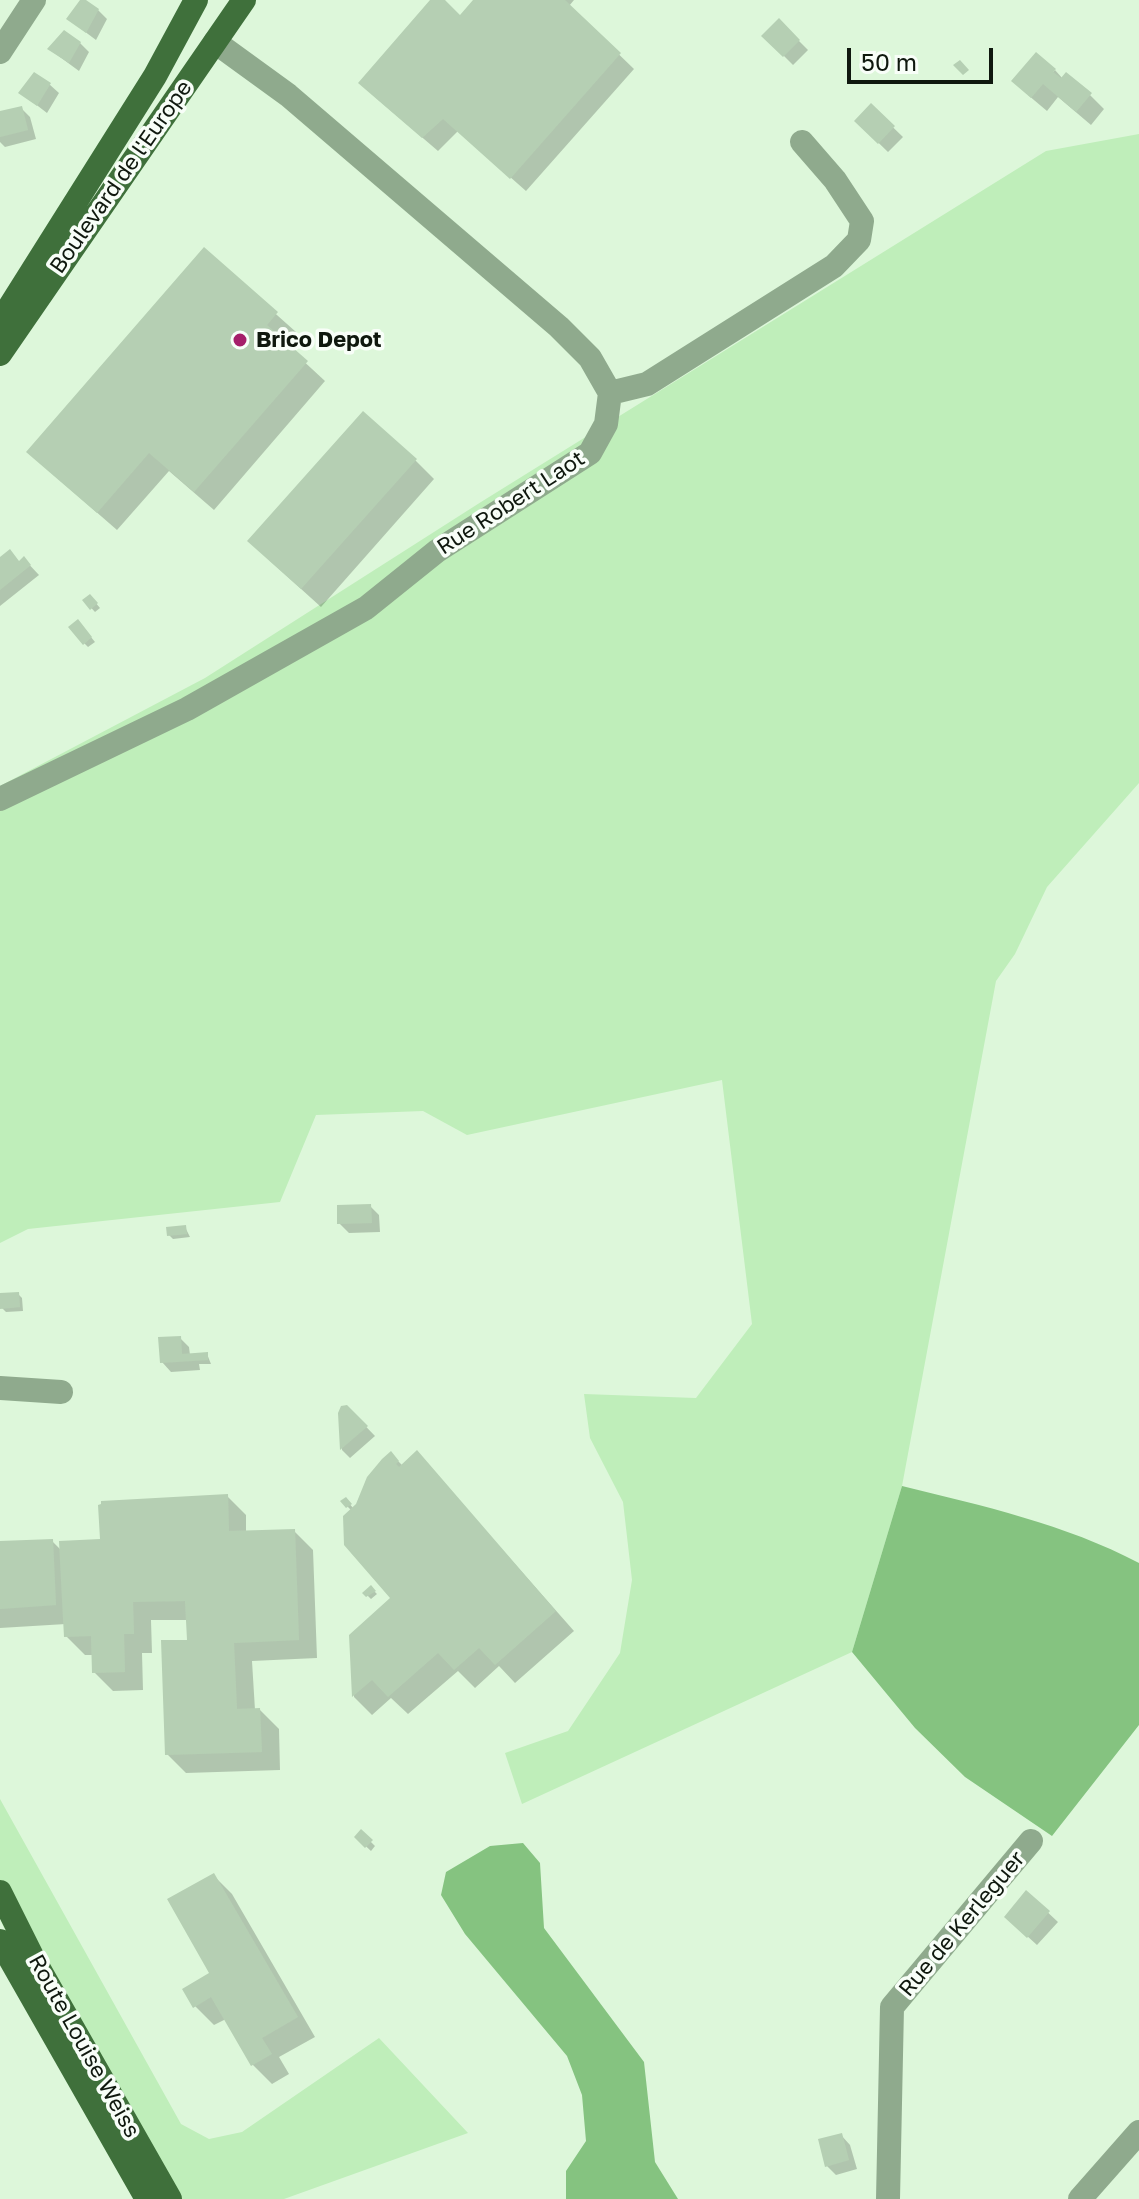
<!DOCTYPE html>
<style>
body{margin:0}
#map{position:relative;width:1139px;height:2199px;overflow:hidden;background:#ddf7da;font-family:"Golos Text",sans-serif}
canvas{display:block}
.scale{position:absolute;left:847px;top:48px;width:146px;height:36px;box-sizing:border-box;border:4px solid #0f180e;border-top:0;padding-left:10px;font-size:24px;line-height:28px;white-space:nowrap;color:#0f180e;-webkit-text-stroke:6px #f8fef8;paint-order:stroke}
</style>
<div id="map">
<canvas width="1139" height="2199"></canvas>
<div class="scale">50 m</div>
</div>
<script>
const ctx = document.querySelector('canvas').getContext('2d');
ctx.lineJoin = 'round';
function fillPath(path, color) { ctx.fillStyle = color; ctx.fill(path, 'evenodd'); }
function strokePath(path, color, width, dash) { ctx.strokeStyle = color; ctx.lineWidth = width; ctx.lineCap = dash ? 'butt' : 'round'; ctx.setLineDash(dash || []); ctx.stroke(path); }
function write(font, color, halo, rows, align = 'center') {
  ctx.font = font + ' "Golos Text",sans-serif'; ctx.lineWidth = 7; ctx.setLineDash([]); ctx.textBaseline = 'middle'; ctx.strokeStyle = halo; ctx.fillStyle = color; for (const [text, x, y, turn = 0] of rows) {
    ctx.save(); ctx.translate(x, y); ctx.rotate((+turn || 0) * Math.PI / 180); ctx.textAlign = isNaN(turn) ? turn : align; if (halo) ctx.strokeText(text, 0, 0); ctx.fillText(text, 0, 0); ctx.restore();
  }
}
fillPath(new Path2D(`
 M 1139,134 L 1139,783 L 1047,887 L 1015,954 L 996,981 L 902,1486 L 852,1652 L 522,1804 L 505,1753 L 568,1731 L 620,1653 L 632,1580 L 623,1502 L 590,1438 L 584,1394 L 696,1398 L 752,1324 L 722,1080 L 467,1135 L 423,1111 L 316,1115 L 280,1202 L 28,1229 L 0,1243 L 0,786 L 205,678 L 481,502 L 1046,151 Z
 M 0,1799 L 181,2124 L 209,2139 L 242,2132 L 379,2038 L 468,2133 L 284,2199 L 157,2199 L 12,1946 L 0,1919 Z`), '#bfeeba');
fillPath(new Path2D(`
 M 902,1486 C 983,1506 1065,1524 1139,1563 L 1139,1725 L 1052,1836 L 965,1777 L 915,1728 L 852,1652 Z
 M 523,1843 L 540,1863 L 544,1928 L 644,2062 L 655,2162 L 678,2199 L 566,2199 L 566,2171 L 586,2141 L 582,2095 L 567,2056 L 465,1934 L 441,1895 L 446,1872 L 490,1846 Z`), '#85c380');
fillPath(new Path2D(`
 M 433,0 L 442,0 L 460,18 L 476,0 L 574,0 L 569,6 L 634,69 L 526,191 L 458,131 L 438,151 L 375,97 Z
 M 98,10 L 107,19 L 96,40 L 68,19 Z
 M 779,21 L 808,50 L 793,65 L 764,36 Z
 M 80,43 L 89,52 L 79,71 L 49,49 Z
 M 1055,70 L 1063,79 L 1090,95 L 1104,109 L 1091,125 L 1058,97 L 1047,111 L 1028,95 Z
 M 49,84 L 59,93 L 47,113 L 21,93 Z
 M 871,106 L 903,137 L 888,152 L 856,121 Z
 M 21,108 L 30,117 L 36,139 L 5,147 L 0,142 L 0,114 Z
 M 204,250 L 296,332 L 285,344 L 325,381 L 214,510 L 169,471 L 117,530 L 48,470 Z
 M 415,460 L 434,479 L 321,607 L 269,560 Z
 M 0,559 L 20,563 L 24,559 L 39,575 L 0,606 Z
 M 90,596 L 100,608 L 95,612 L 85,601 Z
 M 82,626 L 95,642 L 88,647 L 84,643 Z
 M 370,1206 L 379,1215 L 380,1232 L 349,1233 L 339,1223 Z
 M 185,1227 L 190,1237 L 173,1239 L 169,1235 Z
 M 18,1294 L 22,1298 L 23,1311 L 6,1312 L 2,1308 Z
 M 180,1338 L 189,1347 L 190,1355 L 207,1354 L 211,1364 L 199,1364 L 200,1370 L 171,1372 L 162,1362 Z
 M 348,1408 L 375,1436 L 350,1458 L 342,1450 L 340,1413 Z
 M 417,1453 L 574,1631 L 515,1683 L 499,1666 L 475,1688 L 458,1671 L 408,1714 L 391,1698 L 372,1715 L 354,1697 L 351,1635 L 393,1598 L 352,1511 L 343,1502 L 346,1500 L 354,1509 L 391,1454 L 403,1466 Z
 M 227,1496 L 246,1515 L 246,1533 L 294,1531 L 313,1550 L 317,1658 L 252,1661 L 255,1710 L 260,1710 L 279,1729 L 280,1770 L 186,1773 L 167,1754 L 189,1642 L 188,1620 L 151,1620 L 152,1653 L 142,1653 L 143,1690 L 113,1691 L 94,1672 L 93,1655 L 85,1655 L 66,1636 L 66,1624 L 0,1628 L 0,1543 L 52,1541 L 61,1550 L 103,1541 Z
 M 371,1588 L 377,1594 L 371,1599 L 365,1593 Z
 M 361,1832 L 375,1846 L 371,1851 L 356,1837 Z
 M 213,1875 L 232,1894 L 315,2037 L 279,2057 L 289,2074 L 272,2084 L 253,2065 L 226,2019 L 214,2025 L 195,2006 L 212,1974 Z
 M 1027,1893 L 1058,1922 L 1037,1945 L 1016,1926 Z
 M 841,2135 L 850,2145 L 857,2169 L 836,2175 L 827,2166 Z`), '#0003');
fillPath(new Path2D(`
 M 80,0 L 86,0 L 99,9 L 86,33 L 66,19 Z
 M 430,0 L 445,0 L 460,15 L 473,0 L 565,0 L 621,53 L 510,179 L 443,119 L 422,138 L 358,83 Z
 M 779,18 L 800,40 L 783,57 L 761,36 Z
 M 64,30 L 81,42 L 69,63 L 47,49 Z
 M 1036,52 L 1056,69 L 1053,72 L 1061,78 L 1066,72 L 1092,93 L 1076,112 L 1043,84 L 1031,98 L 1011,81 Z
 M 960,60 L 969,70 L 963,75 L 953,65 Z
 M 34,72 L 51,83 L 37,106 L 18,93 Z
 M 871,103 L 895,126 L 878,144 L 854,121 Z
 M 22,106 L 28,130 L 0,137 L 0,111 Z
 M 204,247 L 278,312 L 267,325 L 308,361 L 194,492 L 149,453 L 97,513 L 26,452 Z
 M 363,411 L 417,459 L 301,589 L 247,541 Z
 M 10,549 L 19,561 L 24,556 L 31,565 L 0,590 L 0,557 Z
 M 90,594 L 98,603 L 90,610 L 82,600 Z
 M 78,619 L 92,637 L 83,645 L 68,627 Z
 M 371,1204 L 372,1223 L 337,1224 L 337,1205 Z
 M 186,1225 L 187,1234 L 167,1236 L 166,1227 Z
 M 19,1292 L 20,1307 L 0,1309 L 0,1293 Z
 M 181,1336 L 182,1354 L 208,1352 L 208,1360 L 160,1363 L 158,1337 Z
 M 347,1405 L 368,1426 L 340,1450 L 338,1413 L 341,1406 Z
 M 417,1450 L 556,1611 L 495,1665 L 479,1648 L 454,1670 L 438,1653 L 388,1697 L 372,1680 L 352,1697 L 349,1635 L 390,1598 L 344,1545 L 343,1516 L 356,1504 L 367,1477 L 382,1459 L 391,1451 L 399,1461 L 396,1464 L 399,1467 Z
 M 228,1494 L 229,1531 L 295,1529 L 299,1640 L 234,1643 L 237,1709 L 260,1708 L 262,1752 L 165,1755 L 161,1640 L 187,1640 L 185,1601 L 133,1602 L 134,1634 L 124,1634 L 125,1672 L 92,1673 L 91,1636 L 64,1637 L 59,1541 L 100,1539 L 98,1505 L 101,1504 L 101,1501 Z
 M 346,1497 L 352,1504 L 346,1508 L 340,1501 Z
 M 53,1539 L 56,1605 L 0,1609 L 0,1541 Z
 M 371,1585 L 376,1591 L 366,1597 L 362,1593 Z
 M 361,1829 L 373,1840 L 365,1848 L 354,1837 Z
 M 214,1873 L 298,2017 L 262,2038 L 272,2054 L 251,2066 L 211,1997 L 193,2008 L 182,1989 L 209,1973 L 167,1899 Z
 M 1026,1890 L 1050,1911 L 1027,1938 L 1004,1917 Z
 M 842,2133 L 849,2160 L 825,2167 L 818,2139 Z`), '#b5cfb3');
strokePath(new Path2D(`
 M 0,52 L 34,0
 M 610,393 L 647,384 L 834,266 L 859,240 L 862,221 L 835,180 L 802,142
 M 0,799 L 187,709 L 366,608 L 437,551 L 590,453 L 606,424 L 610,393 L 590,358 L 559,327 L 288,95 L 215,42
 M 0,1388 L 61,1392
 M 888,2199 L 892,2007 L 1031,1841
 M 1080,2199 L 1139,2132`), '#8faa8d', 24);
strokePath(new Path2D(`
 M 0,322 L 155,76 L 196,0
 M 0,354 L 244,0
 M 0,1892 L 34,1960 L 170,2199
 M 0,1941 L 147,2199`), '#3f703b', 24);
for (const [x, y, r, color] of [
 [240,340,8,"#a51f6a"]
]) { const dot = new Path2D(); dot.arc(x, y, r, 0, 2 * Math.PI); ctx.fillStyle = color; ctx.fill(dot); strokePath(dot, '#f8fef8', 3); }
write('22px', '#0f180e', '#f8fef8', [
 ["Boulevard de l'Europe",121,177,-55],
 ["Rue Robert Laot",511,503,-33],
 ["Rue de Kerleguer",962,1924,-50],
 ["Route Louise Weiss",84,2046,61]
]);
write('bold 22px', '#0f180e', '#f8fef8', [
 ["Brico Depot",256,340]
], 'left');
</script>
